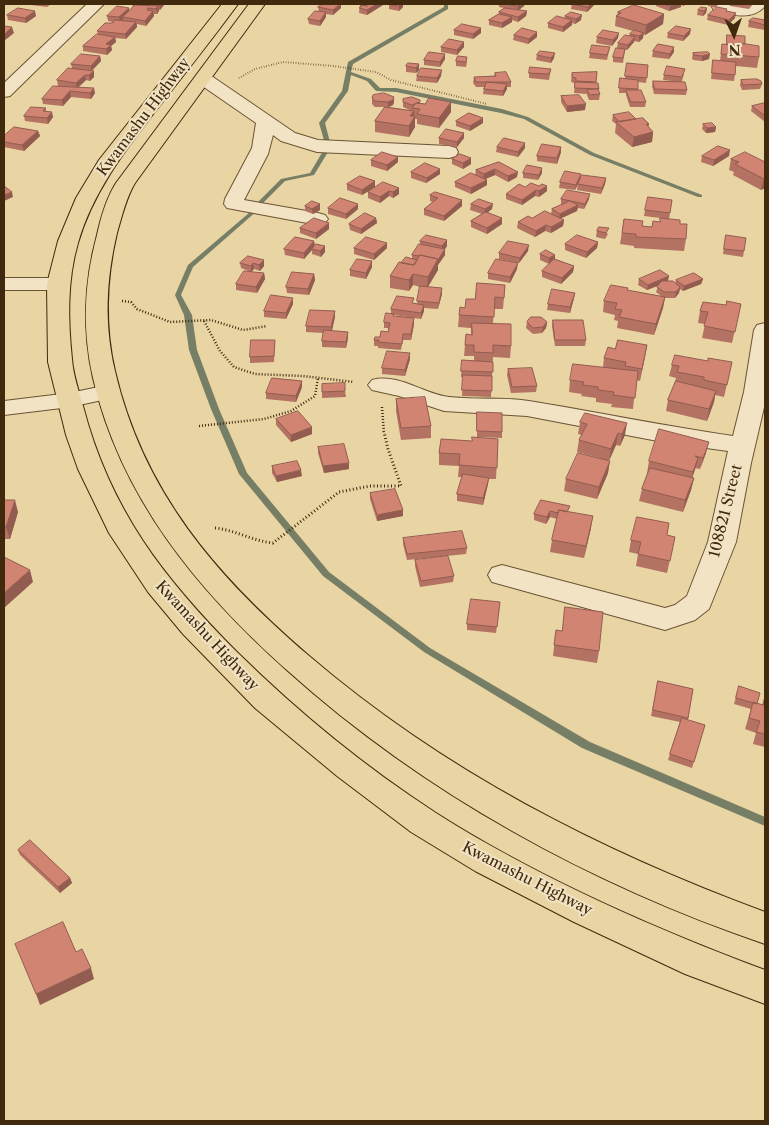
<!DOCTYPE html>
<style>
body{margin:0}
#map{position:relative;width:769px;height:1125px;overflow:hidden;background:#e9d4a4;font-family:"Libre Caslon Text",serif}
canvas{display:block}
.frame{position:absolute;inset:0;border:5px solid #41290e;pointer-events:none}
.north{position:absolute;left:709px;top:10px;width:50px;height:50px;-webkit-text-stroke:4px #f1e3c4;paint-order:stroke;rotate:177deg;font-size:14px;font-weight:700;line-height:20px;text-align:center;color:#41290e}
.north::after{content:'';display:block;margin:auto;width:18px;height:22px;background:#41290e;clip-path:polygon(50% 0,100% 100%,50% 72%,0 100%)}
</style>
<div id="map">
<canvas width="769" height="1125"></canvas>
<div class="frame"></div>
<div class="north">N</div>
</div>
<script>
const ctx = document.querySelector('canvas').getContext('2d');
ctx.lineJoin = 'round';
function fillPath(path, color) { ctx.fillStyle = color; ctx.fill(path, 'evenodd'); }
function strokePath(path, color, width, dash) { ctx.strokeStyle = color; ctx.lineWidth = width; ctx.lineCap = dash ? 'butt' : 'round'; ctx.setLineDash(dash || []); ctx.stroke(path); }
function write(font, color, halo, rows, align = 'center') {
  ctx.font = font + ' "Libre Caslon Text",serif'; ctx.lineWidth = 4; ctx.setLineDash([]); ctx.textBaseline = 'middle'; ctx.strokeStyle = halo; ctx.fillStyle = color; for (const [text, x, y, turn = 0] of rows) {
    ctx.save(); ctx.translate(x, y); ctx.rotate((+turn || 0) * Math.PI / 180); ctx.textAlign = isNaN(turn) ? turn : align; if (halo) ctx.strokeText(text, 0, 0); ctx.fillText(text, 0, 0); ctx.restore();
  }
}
fillPath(new Path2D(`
 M 444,4 L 448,4 L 448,9 L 353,64 L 351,72 L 371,79 L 380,88 L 396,88 L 502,109 L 528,117 L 594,153 L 702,195 L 702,197 L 698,197 L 590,155 L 524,119 L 501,113 L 396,92 L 376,91 L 367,81 L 351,75 L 348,91 L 325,123 L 331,146 L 326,147 L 319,123 L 342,91 L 348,62 L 444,7 Z
 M 323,151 L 328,152 L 314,175 L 285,181 L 262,204 L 258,204 L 258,202 L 281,179 L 310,173 Z
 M 256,207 L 259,209 L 258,210 L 193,267 L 181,295 L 192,315 L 197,350 L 219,409 L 247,473 L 329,572 L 430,648 L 590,742 L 765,817 L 765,826 L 582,748 L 424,652 L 323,576 L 239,474 L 211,409 L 189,350 L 184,315 L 175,295 L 188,265 Z`), '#767f66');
const minor = new Path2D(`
 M 87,4 L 104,4 L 10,96 L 4,97 L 4,83 Z
 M 714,4 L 741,6 L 765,4 L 765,6 C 752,21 731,15 714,10 L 712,7 Z
 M 204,74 L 210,75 L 295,133 L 318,140 L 449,146 L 456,148 L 458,152 L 456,156 L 449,158 L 317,152 L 281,141 L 273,135 L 268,154 L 244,200 L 318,213 L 325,215 L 328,219 L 325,223 L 318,225 L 227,208 L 224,204 L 225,199 L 252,148 L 256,123 L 198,83 L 195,79 L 198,75 Z
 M 4,278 L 58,278 L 66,279 L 69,284 L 66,289 L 58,290 L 4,290 Z
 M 765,323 L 765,403 L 751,463 L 736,542 L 709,609 L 695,620 L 665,630 L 492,582 L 488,575 L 492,568 L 502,565 L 665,608 L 675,605 L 687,596 L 708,542 L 728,451 L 663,442 L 527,416 L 444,411 L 399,396 L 372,390 L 368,385 L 372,380 C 399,373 423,394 449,397 C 475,400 503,397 529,401 C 597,412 664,426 733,436 L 744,392 L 754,330 L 757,325 Z
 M 108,385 L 116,387 L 120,392 L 116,397 L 70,407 L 4,415 L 4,401 L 70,393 Z`);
const major = new Path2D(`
 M 222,4 L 238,4 C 211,41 182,77 154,113 C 123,153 92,194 78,243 C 67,281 68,320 72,359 C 73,375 79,391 83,406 C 110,510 164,579 238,653 C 298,712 365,767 436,813 C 535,876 655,929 765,970 L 765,1004 L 685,974 L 574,922 L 475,871 L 411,832 L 337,776 L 255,708 L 183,634 L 148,592 L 109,533 L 78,469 L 66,435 L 48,362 L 47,284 L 58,241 L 76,198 L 99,160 Z
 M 249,4 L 265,4 L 135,183 C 126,198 122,216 117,233 C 106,280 104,324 115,371 C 143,492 217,577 308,655 C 443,771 600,851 765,912 L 765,944 C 592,885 425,794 288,671 C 198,591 121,498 93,378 C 82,329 84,283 97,235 C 101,217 106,199 116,183 Z`);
strokePath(minor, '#6b5434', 2);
strokePath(major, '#41290e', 2);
strokePath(new Path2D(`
 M 239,78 L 255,69 L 283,62 L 333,66 L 376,72 L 391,80 L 487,104`), '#41290e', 2, [0.5, 2]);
strokePath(new Path2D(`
 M 122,301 L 131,302 L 137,309 L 170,322 L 211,320 L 243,330 L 267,326
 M 204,321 L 220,351 L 234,367 L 255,374 L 303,376 L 354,382
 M 382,407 L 384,434
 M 199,426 L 264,419 L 291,411 L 315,396 L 318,378`), '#41290e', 2.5, [1, 2]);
strokePath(new Path2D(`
 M 215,528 C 235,530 253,541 273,543 L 339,492 L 370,486 L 401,486 L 388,449 L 384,432`), '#41290e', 3, [1, 2.5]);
fillPath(minor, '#f1e3c4');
fillPath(major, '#e9d4a4');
fillPath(new Path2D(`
 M 31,4 L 51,4 L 47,7 L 31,5 Z
 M 132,4 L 164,4 L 164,5 L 160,10 L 159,10 L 159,11 L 157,14 L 154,14 L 154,16 L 146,26 L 137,24 L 137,27 L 126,39 L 115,38 L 116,42 L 111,46 L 112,50 L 107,55 L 83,51 L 83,46 L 98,34 L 97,31 L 113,22 L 108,21 L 107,16 L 129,8 L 129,11 L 133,7 Z
 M 341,4 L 341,8 L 333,15 L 326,14 L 326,17 L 320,26 L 309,24 L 308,19 L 319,12 L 318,7 Z
 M 360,4 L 383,4 L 383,5 L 367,15 L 359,13 Z
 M 389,4 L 403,4 L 403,7 L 399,11 L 389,9 Z
 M 499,4 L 525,4 L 524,6 L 519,10 L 527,11 L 526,16 L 518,22 L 512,20 L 512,22 L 502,28 L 489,25 L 489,20 L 499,14 L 499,12 L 504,8 L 499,7 Z
 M 572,4 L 594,5 L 587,12 L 571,9 Z
 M 656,4 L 688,4 L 683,6 L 681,5 L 681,7 L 669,11 L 656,6 Z
 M 708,4 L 718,4 L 716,8 L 708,6 Z
 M 731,4 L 753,4 L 749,9 L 730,6 Z
 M 707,8 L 706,13 L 703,16 L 697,15 L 698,10 Z
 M 727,11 L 735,18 L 728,25 L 707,20 L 708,15 Z
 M 618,12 L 664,14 L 663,24 L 645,35 L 643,34 L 643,38 L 639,42 L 634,41 L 634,42 L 627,50 L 625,50 L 623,63 L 613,62 L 613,57 L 617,48 L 618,43 L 629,36 L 630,34 L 633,31 L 615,26 L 616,16 L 617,15 Z
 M 7,15 L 36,16 L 26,23 L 8,20 Z
 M 565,16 L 581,20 L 575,24 L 572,23 L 572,25 L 563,32 L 548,28 L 548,23 L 565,18 Z
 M 765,20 L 765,30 L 748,27 L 749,21 Z
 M 481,28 L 481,33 L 473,39 L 454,35 L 454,30 Z
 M 537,32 L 537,37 L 528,44 L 513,40 L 514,35 Z
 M 668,33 L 690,34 L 683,41 L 667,38 Z
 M 727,35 L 745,44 L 759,57 L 757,68 L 736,66 L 734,81 L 711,79 L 713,60 L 720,61 L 722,44 L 726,44 Z
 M 597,37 L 618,38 L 612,46 L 596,43 Z
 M 464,42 L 464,47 L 457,55 L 441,52 L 441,47 Z
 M 610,47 L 607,60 L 589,58 L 590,53 Z
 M 653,51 L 674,52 L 669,59 L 652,57 Z
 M 693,53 L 709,59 L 702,61 L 693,60 L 692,58 Z
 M 537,55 L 554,58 L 551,63 L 536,60 Z
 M 100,56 L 101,61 L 92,71 L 94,77 L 90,81 L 86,80 L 79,87 L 95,93 L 91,99 L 71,97 L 63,106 L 43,104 L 42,99 L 58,86 L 57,80 L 72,68 L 71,64 Z
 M 458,56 L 467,62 L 466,67 L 456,66 L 456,61 Z
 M 445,59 L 440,67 L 424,65 L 424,60 Z
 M 627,63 L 648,65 L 646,83 L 638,82 L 638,90 L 646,102 L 645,107 L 630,107 L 626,95 L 626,93 L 619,93 L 620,78 L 625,79 Z
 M 419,64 L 419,70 L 416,73 L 406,72 L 406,66 Z
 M 551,69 L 549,80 L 529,78 L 529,73 Z
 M 597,72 L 596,83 L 598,83 L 598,91 L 600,94 L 599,100 L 589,100 L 587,95 L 587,94 L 574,93 L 575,83 L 571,82 L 572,73 Z
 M 495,73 L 511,82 L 511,87 L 507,87 L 507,89 L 503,96 L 483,94 L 484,87 L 476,87 L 473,83 L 474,77 L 494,76 Z
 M 684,74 L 682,81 L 687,90 L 686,95 L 654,94 L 652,86 L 653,81 L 672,81 L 663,80 L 664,75 Z
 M 417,76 L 441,76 L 437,83 L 416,81 Z
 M 741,80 L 762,84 L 760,89 L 742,90 L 740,85 Z
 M 561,96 L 585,110 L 567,112 L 561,102 Z
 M 372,98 L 394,102 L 393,105 L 389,107 L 412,111 L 403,107 L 403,99 L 420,100 L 420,103 L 425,104 L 451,102 L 451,112 L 439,128 L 417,124 L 417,119 L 415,119 L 415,127 L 409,137 L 375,132 L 375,121 L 385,107 L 375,107 L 372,104 Z
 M 765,103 L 765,122 L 751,111 L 752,106 Z
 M 46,108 L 46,111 L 53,117 L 48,124 L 25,121 L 24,116 Z
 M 613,115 L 636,119 L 648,127 L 653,132 L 652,142 L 632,147 L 615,133 L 616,124 L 612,121 Z
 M 456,121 L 483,123 L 470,131 L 456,126 Z
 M 703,124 L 716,127 L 715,132 L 706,133 L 702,129 Z
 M 38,131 L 40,136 L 24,151 L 4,147 L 4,136 Z
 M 464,133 L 464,138 L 457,147 L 439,144 L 439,138 Z
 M 497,147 L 525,148 L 518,157 L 496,152 Z
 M 561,147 L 561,152 L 557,164 L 537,161 L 537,156 Z
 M 702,156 L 729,156 L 713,166 L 701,162 Z
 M 398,157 L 398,162 L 387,171 L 371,166 L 371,160 Z
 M 452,159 L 471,164 L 463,169 L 452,164 Z
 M 731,159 L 765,162 L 765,188 L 761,190 L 733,175 L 734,172 L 729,170 Z
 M 499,162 L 517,177 L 508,182 L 495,175 L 485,179 L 487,180 L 487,185 L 471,194 L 455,187 L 455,182 L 475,175 L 476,170 Z
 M 542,168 L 542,173 L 538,180 L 523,178 L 523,173 Z
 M 440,169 L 440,174 L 426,183 L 411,178 L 411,172 Z
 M 606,178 L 605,184 L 601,194 L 577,190 L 578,185 L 575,190 L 559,188 L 560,182 L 580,179 Z
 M 375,181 L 375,187 L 362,195 L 347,190 L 347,184 Z
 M 539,186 L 547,186 L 547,191 L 539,197 L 535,196 L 522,205 L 506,199 L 506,194 L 525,187 Z
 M 399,188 L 399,194 L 393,198 L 389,196 L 380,203 L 368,198 L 368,192 Z
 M 430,195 L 462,200 L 462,206 L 444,221 L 424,215 L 424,209 L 433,202 L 430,201 Z
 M 561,199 L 589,199 L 584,209 L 578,208 L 577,211 L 560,219 L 564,220 L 563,226 L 551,233 L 545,231 L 535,237 L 517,228 L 518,222 L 551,214 L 552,209 L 561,205 Z
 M 672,200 L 669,219 L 644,216 L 645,210 Z
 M 320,204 L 320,210 L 313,214 L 305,211 L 305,206 Z
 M 471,204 L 492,209 L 488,212 L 502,224 L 487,234 L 471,227 L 471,221 L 482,214 L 470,210 Z
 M 328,208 L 358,209 L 346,219 L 328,214 Z
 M 376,218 L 377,223 L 361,234 L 350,230 L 349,224 Z
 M 624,219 L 642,226 L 652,227 L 680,224 L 686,239 L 684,251 L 634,248 L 634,246 L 620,244 Z
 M 599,227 L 608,234 L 605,239 L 596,237 L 597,231 Z
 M 300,228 L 329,229 L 316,239 L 300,233 Z
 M 726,235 L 744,251 L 743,257 L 723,254 Z
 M 447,240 L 447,246 L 445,249 L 445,255 L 438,265 L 438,270 L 428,287 L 442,294 L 438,309 L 424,308 L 424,311 L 421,319 L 414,318 L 414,324 L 411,340 L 403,340 L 401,350 L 378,348 L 378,346 L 374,346 L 374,340 L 380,337 L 388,332 L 388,328 L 384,328 L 384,322 L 391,314 L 391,309 L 414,303 L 417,304 L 420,287 L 413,285 L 409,291 L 390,288 L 390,276 L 401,263 L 412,258 L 412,255 L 420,244 L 420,241 ZM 394,315 L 414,318 L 394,316 Z
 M 314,241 L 315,246 L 325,246 L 325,252 L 321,257 L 312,254 L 312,250 L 304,259 L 285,255 L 284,249 Z
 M 598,242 L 597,248 L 586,258 L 565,250 L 565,244 Z
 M 387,243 L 387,248 L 374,260 L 354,254 L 354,248 Z
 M 528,251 L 519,263 L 499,259 L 499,253 Z
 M 540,254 L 555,255 L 555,259 L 574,266 L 573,272 L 561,284 L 542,277 L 542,271 L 551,262 L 549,264 L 540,260 Z
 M 248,256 L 264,266 L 260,271 L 254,269 L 251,272 L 241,268 L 240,263 Z
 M 372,267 L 366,279 L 350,276 L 350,270 Z
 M 517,269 L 510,283 L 488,279 L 488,273 Z
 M 264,273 L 265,279 L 257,293 L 236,290 L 236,284 Z
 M 314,274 L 315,280 L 309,295 L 287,293 L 286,287 Z
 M 639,279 L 668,281 L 675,283 L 676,280 L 703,279 L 701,284 L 683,291 L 680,289 L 679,293 L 675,298 L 665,298 L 663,308 L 654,335 L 617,328 L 618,321 L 614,320 L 615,315 L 603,312 L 604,301 L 627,290 L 661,296 L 656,292 L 658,286 L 647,290 L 638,285 Z
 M 505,285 L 503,309 L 494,309 L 493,323 L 511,346 L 510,358 L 493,357 L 491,397 L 462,396 L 463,377 L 461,377 L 462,360 L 474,361 L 474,356 L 464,356 L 466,334 L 471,335 L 471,328 L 458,327 L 459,315 L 465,308 L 475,299 Z
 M 575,293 L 574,298 L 570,313 L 547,310 L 548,304 Z
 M 293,304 L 286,319 L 264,317 L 264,311 Z
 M 741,304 L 732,343 L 702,338 L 705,324 L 698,323 L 700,311 L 726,305 Z
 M 335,311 L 335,317 L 332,331 L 348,332 L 348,338 L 346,348 L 322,347 L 322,341 L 324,333 L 306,332 L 306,326 Z
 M 553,320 L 586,340 L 585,346 L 555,346 L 552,326 Z
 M 527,322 L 547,322 L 546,328 L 542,333 L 533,334 L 526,328 Z
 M 275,340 L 274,362 L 250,363 L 250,357 Z
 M 647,345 L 640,381 L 636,380 L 633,409 L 611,407 L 612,404 L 596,402 L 596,398 L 581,396 L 582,394 L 569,392 L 570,380 L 603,367 L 604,358 L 615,349 Z
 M 410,359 L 405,376 L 382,374 L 382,368 Z
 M 708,361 L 732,362 L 724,397 L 715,395 L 714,402 L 707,421 L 666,411 L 668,400 L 675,382 L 676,378 L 669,376 L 672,365 Z
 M 508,369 L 537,386 L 536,392 L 511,393 L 507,375 Z
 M 302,381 L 302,387 L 296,402 L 266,399 L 266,393 Z
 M 322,384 L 345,391 L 346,397 L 322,398 Z
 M 396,399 L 431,426 L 431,438 L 401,440 L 396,411 Z
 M 477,412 L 502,432 L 502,438 L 477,437 Z
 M 276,419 L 312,434 L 291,442 L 276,425 Z
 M 580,422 L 625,435 L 620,446 L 616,445 L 609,460 L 608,473 L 597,499 L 564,491 L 566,479 L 600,458 L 577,452 L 579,440 L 582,435 L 578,434 Z
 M 498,439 L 496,479 L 488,479 L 488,484 L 483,505 L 457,501 L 457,494 L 462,477 L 458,477 L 459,466 L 439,465 L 439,453 L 472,441 Z
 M 318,447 L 349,469 L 324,473 L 318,453 Z
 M 706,453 L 700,469 L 695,468 L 692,478 L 694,478 L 691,490 L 683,512 L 639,501 L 642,489 L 648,473 L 647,473 L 649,461 Z
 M 272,466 L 302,476 L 277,482 L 272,473 Z
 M 370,493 L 403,510 L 403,516 L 377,521 L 370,499 Z
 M 4,500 L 18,512 L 10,539 L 4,539 Z
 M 541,500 L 569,512 L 591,528 L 584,558 L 550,552 L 552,540 L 557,519 L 550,517 L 546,524 L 534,520 L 534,514 Z
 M 667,535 L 675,537 L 667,573 L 636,566 L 638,554 L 629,552 L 631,540 Z
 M 403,538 L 467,548 L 466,554 L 407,560 L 403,544 Z
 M 415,560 L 454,576 L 453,582 L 420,587 L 415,566 Z
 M 500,602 L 496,633 L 467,630 L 467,624 Z
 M 556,630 L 562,631 L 599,651 L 597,663 L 553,656 Z
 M 658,681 L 693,689 L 688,720 L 705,725 L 692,768 L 668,760 L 680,722 L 651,716 Z
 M 739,686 L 757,704 L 762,705 L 765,695 L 765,747 L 753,744 L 756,733 L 745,729 L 751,709 L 734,704 Z
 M 18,850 L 70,878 L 72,883 L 60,893 L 20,855 Z`), '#b47262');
fillPath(new Path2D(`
 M 161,4 L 164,4 L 164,5 L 160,10 L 159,5 Z
 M 341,4 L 341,8 L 333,15 L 333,10 Z
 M 377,4 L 383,4 L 383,5 L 367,15 L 367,10 Z
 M 401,4 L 403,4 L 403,7 L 399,11 L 399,6 Z
 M 521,4 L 525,4 L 524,6 L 517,11 L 518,6 Z
 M 591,4 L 594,4 L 594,5 L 587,12 L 588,7 Z
 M 676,4 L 681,4 L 681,7 L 669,11 L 670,6 Z
 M 158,6 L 159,11 L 157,14 L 156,9 Z
 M 129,8 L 130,13 L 123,17 L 123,19 L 120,23 L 119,17 Z
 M 707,8 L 706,13 L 703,16 L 704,11 Z
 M 35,11 L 36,16 L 26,23 L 25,18 Z
 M 153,11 L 154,16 L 146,26 L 145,21 Z
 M 527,11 L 526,16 L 518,22 L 518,17 Z
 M 326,12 L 326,17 L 320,26 L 320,21 Z
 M 736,13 L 735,18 L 728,25 L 729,20 Z
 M 664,14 L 663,24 L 645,35 L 646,25 Z
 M 582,15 L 581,20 L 575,24 L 576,19 Z
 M 512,17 L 512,22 L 502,28 L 502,23 Z
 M 572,20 L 572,25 L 563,32 L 563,27 Z
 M 136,22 L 137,27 L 126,39 L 125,34 Z
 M 12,27 L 14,33 L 4,41 L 4,35 Z
 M 481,28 L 481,33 L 473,39 L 473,34 Z
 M 691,29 L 690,34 L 683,41 L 684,36 Z
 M 537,32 L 537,37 L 528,44 L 529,39 Z
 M 619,33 L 618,38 L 612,46 L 613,40 Z
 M 644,33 L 643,38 L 639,42 L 639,36 Z
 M 115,37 L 116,42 L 111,46 L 112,50 L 107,55 L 106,44 Z
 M 635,37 L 634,42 L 627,50 L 628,45 Z
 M 464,42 L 464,47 L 457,55 L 457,50 Z
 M 674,47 L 674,52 L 669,59 L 670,54 Z
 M 555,53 L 554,58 L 551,63 L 551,58 Z
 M 445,54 L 445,59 L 440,67 L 440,62 Z
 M 710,54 L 709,59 L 702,61 L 702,56 Z
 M 100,56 L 101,61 L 91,71 L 91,66 Z
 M 419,64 L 419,70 L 416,73 L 416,68 Z
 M 442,70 L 441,76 L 437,83 L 437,78 Z
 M 94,71 L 94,77 L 90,81 L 89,75 Z
 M 85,75 L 86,80 L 77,88 L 76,83 Z
 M 507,84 L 507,89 L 503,96 L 503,91 Z
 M 94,88 L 95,93 L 91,99 L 90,93 Z
 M 70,91 L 71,97 L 63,106 L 62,100 Z
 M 394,97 L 394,102 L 393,105 L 388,107 L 388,102 Z
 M 451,102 L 451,112 L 439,128 L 439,118 Z
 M 586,104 L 585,110 L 567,112 L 567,106 Z
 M 414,111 L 414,119 L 415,116 L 415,127 L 409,137 L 409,126 L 410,116 Z
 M 52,112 L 53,117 L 48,124 L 47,118 Z
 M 483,118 L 483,123 L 470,131 L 470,126 Z
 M 646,124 L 649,124 L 647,133 L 653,132 L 652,142 L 632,147 L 634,137 Z
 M 716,127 L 715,132 L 706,133 L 707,128 Z
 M 38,131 L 40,136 L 24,151 L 22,145 Z
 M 464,133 L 464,138 L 457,147 L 457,142 Z
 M 525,143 L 525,148 L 518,157 L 518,152 Z
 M 561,147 L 561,152 L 557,164 L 557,158 Z
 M 730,150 L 729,156 L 713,166 L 714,160 Z
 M 398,157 L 398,162 L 387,171 L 387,165 Z
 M 471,158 L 471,164 L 463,169 L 463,163 Z
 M 542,168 L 542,173 L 538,180 L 539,175 Z
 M 440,169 L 440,174 L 426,183 L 427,178 Z
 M 495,169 L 495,175 L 483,180 L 484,174 Z
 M 518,172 L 517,177 L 508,182 L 508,176 Z
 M 581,174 L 580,179 L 575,190 L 576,185 Z
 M 606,178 L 605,184 L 601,194 L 602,188 Z
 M 765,178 L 765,188 L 761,190 L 764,179 Z
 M 487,180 L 487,185 L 471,194 L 471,188 Z
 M 375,181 L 375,187 L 362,195 L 362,190 Z
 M 547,186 L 547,191 L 539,197 L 539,191 Z
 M 399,188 L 399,194 L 393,198 L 393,192 Z
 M 536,190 L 535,196 L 522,205 L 522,200 Z
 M 389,191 L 389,196 L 380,203 L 380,197 Z
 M 12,192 L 13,197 L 4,201 L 4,195 Z
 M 590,194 L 589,199 L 584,209 L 585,204 Z
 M 462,200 L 462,206 L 444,221 L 444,216 Z
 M 320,204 L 320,210 L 313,214 L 312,209 Z
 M 358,204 L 358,209 L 346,219 L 346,214 Z
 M 493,204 L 492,209 L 484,215 L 485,209 Z
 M 578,205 L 577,211 L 559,219 L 560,214 Z
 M 376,218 L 377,223 L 361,234 L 361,229 Z
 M 502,218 L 502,224 L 487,234 L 487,228 Z
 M 564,220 L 563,226 L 551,233 L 551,227 Z
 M 329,223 L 329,229 L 316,239 L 316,233 Z
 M 546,225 L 545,231 L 535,237 L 536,231 Z
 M 447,240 L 447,246 L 445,249 L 445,255 L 438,265 L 438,270 L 427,288 L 428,277 L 442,252 L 442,246 Z
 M 314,241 L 315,247 L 312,249 L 312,250 L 304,259 L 304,253 Z
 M 598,242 L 597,248 L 586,258 L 587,252 Z
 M 387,243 L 387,248 L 374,260 L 374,254 Z
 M 529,245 L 528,251 L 519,263 L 520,258 Z
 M 325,246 L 325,252 L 321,257 L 320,251 Z
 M 555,255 L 555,260 L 549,264 L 549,258 Z
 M 264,260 L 264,266 L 260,271 L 259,265 Z
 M 372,261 L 372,267 L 366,279 L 366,273 Z
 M 253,263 L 254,269 L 251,272 L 251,266 Z
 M 518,263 L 517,269 L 510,283 L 510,277 Z
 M 574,266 L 573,272 L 561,284 L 562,278 Z
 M 264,273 L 265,279 L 257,293 L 256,287 Z
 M 314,274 L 315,280 L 309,295 L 308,289 Z
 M 413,274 L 413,285 L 409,291 L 409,280 Z
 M 669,276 L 668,281 L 647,290 L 648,285 Z
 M 703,279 L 701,284 L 683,291 L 684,286 Z
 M 680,287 L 679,293 L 675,298 L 676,292 Z
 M 442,288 L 442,294 L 438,309 L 439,303 Z
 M 575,293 L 574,298 L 570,313 L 570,307 Z
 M 665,297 L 663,308 L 654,335 L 656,324 Z
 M 293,298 L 293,304 L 286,319 L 286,313 Z
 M 424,305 L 424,311 L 421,319 L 421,313 Z
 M 335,311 L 335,317 L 331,333 L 331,327 Z
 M 414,318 L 414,324 L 411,340 L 411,334 Z
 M 547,322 L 546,328 L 542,333 L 543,327 Z
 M 348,332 L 348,338 L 346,348 L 346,342 Z
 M 647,345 L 645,357 L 640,381 L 642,369 Z
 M 410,353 L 410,359 L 405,376 L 405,370 Z
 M 302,381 L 302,387 L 296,402 L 296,396 Z
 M 716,391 L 714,402 L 707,421 L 709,409 Z
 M 627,423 L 625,435 L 620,446 L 622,434 Z
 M 312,427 L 312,434 L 291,442 L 291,435 Z
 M 618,433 L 616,445 L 609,461 L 611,449 Z
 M 709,442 L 706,453 L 700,469 L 703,458 Z
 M 698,458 L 695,470 L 690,484 L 693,472 Z
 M 610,461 L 608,473 L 597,499 L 599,487 Z
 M 349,463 L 349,469 L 324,473 L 323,466 Z
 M 301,470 L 302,476 L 277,482 L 276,476 Z
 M 489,478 L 488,484 L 483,505 L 483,498 Z
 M 694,478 L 691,490 L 683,512 L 685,500 Z
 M 15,500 L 18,512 L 10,539 L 6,527 Z
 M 403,510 L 403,516 L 377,521 L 377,515 Z
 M 550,511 L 550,517 L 546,524 L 547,517 Z
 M 593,516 L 591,528 L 584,558 L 586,546 Z
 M 30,570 L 33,582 L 4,608 L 4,593 Z
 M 70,878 L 72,883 L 60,893 L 58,887 Z
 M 91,968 L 94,979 L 40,1005 L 36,994 Z`), '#925c50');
const building = new Path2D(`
 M 146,4 L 161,4 L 159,5 Z
 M 323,4 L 340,4 L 333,10 L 318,7 Z
 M 361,4 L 377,4 L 367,10 L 359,8 L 363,5 L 367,6 Z
 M 389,4 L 401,4 L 399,6 Z
 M 507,4 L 521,4 L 518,6 Z
 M 572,4 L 591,4 L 588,7 Z
 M 664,4 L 676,4 L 670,6 Z
 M 135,5 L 158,6 L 156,9 L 148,8 L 147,10 L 153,11 L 145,21 L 123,17 Z
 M 634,5 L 664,14 L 646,25 L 616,16 L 621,13 L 618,12 Z
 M 117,6 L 129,8 L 119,17 L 107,16 Z
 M 701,7 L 707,8 L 704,11 L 698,10 Z
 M 717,7 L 727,9 L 726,11 L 736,13 L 729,20 L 708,15 Z
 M 18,8 L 35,11 L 25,18 L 7,15 Z
 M 505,8 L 527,11 L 518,17 L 499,12 Z
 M 315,11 L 326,12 L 320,21 L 308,19 Z
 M 571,12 L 582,15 L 576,19 L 565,16 Z
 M 499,14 L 512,17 L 502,23 L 489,20 Z
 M 557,16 L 572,20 L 563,27 L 548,23 Z
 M 753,18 L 765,20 L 765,25 L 749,21 Z
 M 115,20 L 136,22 L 125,34 L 97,31 L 105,23 L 112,23 Z
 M 462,24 L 481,28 L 473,34 L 454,30 Z
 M 4,26 L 12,27 L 4,35 Z
 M 676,26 L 691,29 L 684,36 L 668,33 Z
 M 522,28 L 537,32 L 529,39 L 514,35 Z
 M 603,30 L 619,33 L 613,40 L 597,37 Z
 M 634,30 L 644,33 L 639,36 L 630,34 Z
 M 97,34 L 115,37 L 106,44 L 111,45 L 106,49 L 83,46 Z
 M 625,35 L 635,37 L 628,45 L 618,43 Z
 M 727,35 L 745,36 L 745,44 L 740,43 L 740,44 L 727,44 Z
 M 449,39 L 464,42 L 457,50 L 441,47 Z
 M 740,43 L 759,46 L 759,57 L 721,54 L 722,44 L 740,46 Z
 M 658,44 L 674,47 L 670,54 L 653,51 Z
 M 592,45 L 610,47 L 607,55 L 590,53 Z
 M 616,48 L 625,49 L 623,58 L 613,57 Z
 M 540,51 L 555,53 L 551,58 L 537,55 Z
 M 429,52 L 445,54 L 440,62 L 424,60 Z
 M 708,52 L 710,54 L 702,56 L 694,55 L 693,53 Z
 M 81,54 L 100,56 L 91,66 L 71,64 Z
 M 458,56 L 467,57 L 466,62 L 456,61 Z
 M 713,60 L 736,62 L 735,75 L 712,73 Z
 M 408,63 L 419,64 L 416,68 L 406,66 Z
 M 627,63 L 648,65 L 647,78 L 625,76 Z
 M 667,66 L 685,69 L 682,77 L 664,75 Z
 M 530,67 L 551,69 L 549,74 L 529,73 Z
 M 68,68 L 94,71 L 89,75 L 85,75 L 76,83 L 57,80 Z
 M 421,68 L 442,70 L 437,78 L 417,76 Z
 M 506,72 L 511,82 L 476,82 L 474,77 L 496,76 L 495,73 Z
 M 597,72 L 596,82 L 576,81 L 576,78 L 572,77 L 572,73 Z
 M 620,78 L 638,80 L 638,89 L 619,88 Z
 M 757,79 L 761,81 L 762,84 L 743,85 L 741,80 Z
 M 653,81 L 685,82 L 687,90 L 655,89 Z
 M 487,82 L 507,84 L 503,91 L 484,89 Z
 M 575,82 L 598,83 L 599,89 L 575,88 Z
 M 53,86 L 94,88 L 90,93 L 70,91 L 62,100 L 42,99 Z
 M 598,89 L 600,94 L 590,95 L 587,90 Z
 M 626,90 L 641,90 L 646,102 L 631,102 Z
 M 384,93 L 394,97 L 393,100 L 388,102 L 375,101 L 372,98 L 373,95 Z
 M 579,95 L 586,104 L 567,106 L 561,96 Z
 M 412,97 L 420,100 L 420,102 L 412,105 L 403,102 L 403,99 Z
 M 429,98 L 451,102 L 439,118 L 417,114 L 420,109 L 412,108 L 416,103 L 425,104 Z
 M 765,103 L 765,116 L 752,106 Z
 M 31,107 L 46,108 L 43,111 L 52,112 L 47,118 L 24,116 Z
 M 385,107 L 414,111 L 410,116 L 415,116 L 409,126 L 375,121 Z
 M 629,112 L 636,119 L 619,122 L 613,115 Z
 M 469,113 L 483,118 L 470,126 L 456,121 Z
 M 643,118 L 649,124 L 646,124 L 653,132 L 634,137 L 616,122 Z
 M 712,123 L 716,127 L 707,128 L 703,124 Z
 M 14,127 L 38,131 L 22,145 L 4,142 L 4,136 Z
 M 446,129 L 464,133 L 457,142 L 439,138 Z
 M 504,138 L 525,143 L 518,152 L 497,147 Z
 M 542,144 L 561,147 L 557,158 L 537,156 Z
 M 718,146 L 730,150 L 714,160 L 702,156 Z
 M 382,152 L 398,157 L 387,165 L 371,160 Z
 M 745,152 L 765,162 L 765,178 L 764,179 L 735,164 L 739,162 L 731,159 Z
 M 460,154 L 471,158 L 463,163 L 452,159 Z
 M 499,162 L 518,172 L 508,176 L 495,169 L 484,174 L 476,170 Z
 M 425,163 L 440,169 L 427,178 L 411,172 Z
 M 527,165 L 542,168 L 539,175 L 523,173 Z
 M 565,171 L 581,174 L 576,185 L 560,182 Z
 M 471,173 L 487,180 L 471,188 L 455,182 Z
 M 582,175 L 606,178 L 602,188 L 578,184 Z
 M 360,176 L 375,181 L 362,190 L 347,184 Z
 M 383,182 L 399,188 L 393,192 L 389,191 L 380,197 L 368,192 Z
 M 531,183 L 539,186 L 542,184 L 547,186 L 539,191 L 536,190 L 522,200 L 506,194 L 519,184 L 525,187 Z
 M 4,186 L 12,192 L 4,195 Z
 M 567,190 L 590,194 L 585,204 L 561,199 Z
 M 435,192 L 462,200 L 444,216 L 424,209 L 438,198 L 430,195 Z
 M 648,197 L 672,200 L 670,213 L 645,210 Z
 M 340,198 L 358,204 L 346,214 L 328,208 Z
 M 479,199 L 493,204 L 485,209 L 471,204 Z
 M 312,201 L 320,204 L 312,209 L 305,206 Z
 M 570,201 L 578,205 L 560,214 L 552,209 Z
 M 545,211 L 564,220 L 551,227 L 546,225 L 536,231 L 518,222 L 528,216 L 532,218 Z
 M 486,212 L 502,218 L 487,228 L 471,221 Z
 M 365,213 L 376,218 L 361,229 L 349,224 Z
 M 314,218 L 329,223 L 316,233 L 300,228 Z
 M 660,218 L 680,220 L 680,224 L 687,224 L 686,239 L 636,237 L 636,234 L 622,233 L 624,219 L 643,221 L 642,226 L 652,227 L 653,221 L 660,222 Z
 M 599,227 L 609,228 L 606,233 L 597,231 Z
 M 426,235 L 447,240 L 442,246 L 420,241 Z
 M 577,235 L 598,242 L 587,252 L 565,244 Z
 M 726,235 L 746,238 L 744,251 L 724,249 Z
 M 295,237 L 314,241 L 304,253 L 284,249 Z
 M 366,237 L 387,243 L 374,254 L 354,248 Z
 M 508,241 L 529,245 L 520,258 L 499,253 Z
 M 316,244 L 325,246 L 320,251 L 312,249 Z
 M 419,244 L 445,249 L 438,260 L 438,259 L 420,255 L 419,256 L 412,255 Z
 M 546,250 L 555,255 L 549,258 L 540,254 Z
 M 420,255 L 438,259 L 428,277 L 413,274 L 409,280 L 390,276 L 399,262 L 414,265 Z
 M 248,256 L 264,260 L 259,265 L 253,263 L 251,266 L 240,263 Z
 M 406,257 L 417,260 L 413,265 L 401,263 Z
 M 357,259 L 372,261 L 366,273 L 350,270 Z
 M 496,259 L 518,263 L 510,277 L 488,273 Z
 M 554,259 L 574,266 L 562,278 L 542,271 Z
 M 660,270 L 669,276 L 648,285 L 639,279 Z
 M 244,271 L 264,273 L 256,287 L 236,284 Z
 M 292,272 L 314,274 L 308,289 L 286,287 Z
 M 694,273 L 703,279 L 684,286 L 676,280 Z
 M 662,281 L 673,281 L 680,287 L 676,292 L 664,292 L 657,287 Z
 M 477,283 L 505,285 L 504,298 L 495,297 L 494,317 L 459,315 L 460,307 L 465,308 L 466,299 L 475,299 Z
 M 611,285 L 628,288 L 627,290 L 665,297 L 656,324 L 619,317 L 622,310 L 615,309 L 617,303 L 604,301 Z
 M 420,286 L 442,288 L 439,303 L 417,301 Z
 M 552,289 L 575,293 L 570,307 L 548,304 Z
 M 271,295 L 293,298 L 286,313 L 264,311 Z
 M 397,296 L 414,298 L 412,303 L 424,305 L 421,313 L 391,309 Z
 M 727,301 L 741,304 L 735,332 L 704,326 L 708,312 L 700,311 L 703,302 L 726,305 Z
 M 310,310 L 335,311 L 331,327 L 306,326 Z
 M 386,313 L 394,314 L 393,316 L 414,318 L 411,334 L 403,334 L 402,344 L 378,342 L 379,340 L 374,340 L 375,337 L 380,337 L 381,331 L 388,332 L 390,323 L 384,322 Z
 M 531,317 L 541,317 L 547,322 L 543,327 L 533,328 L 527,322 Z
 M 553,320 L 583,320 L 586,340 L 555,340 Z
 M 472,323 L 511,324 L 511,346 L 493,345 L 493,353 L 474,352 L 474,345 L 465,345 L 466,334 L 472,335 Z
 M 324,330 L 348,332 L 346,342 L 322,341 Z
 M 251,340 L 275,340 L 274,356 L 250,357 Z
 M 618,340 L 647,345 L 642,369 L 625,366 L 626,362 L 604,358 L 608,347 L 615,349 Z
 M 387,351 L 410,353 L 405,370 L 382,368 Z
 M 675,355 L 708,361 L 708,358 L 732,362 L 727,385 L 704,380 L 704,377 L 677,372 L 679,366 L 672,365 Z
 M 462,360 L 493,362 L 493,372 L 461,371 Z
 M 573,364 L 638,371 L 635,398 L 613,395 L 614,392 L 598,390 L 598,387 L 583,385 L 584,382 L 570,380 Z
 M 532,368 L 537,386 L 512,387 L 508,369 Z
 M 463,375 L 492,376 L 492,391 L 462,390 Z
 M 272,378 L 302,381 L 296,396 L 266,393 Z
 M 676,381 L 716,391 L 709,409 L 668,400 Z
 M 345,383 L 345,391 L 322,392 L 322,384 Z
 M 425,397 L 431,426 L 401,428 L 396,399 Z
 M 298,411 L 312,427 L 291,435 L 276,419 Z
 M 477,412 L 502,413 L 502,432 L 477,431 Z
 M 585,413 L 627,423 L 622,434 L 618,433 L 611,449 L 579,440 L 587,424 L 580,422 Z
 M 659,429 L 709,442 L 703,458 L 695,456 L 698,458 L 693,472 L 649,461 Z
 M 472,437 L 498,439 L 497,468 L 459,465 L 460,454 L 439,453 L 441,439 L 472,441 Z
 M 344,444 L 349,463 L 323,466 L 318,447 Z
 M 578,453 L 610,461 L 599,487 L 566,479 Z
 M 297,461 L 301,470 L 276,476 L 272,466 Z
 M 650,468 L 694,478 L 685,500 L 642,489 Z
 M 463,474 L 489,478 L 483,498 L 457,494 Z
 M 395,489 L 403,510 L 377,515 L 370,493 Z
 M 4,500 L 15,500 L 6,527 L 4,527 Z
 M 541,500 L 570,506 L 567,512 L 559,510 L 558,513 L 550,511 L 547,517 L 534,514 Z
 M 559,510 L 593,516 L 586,546 L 552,540 Z
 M 637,517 L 669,523 L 667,535 L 675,537 L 670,561 L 638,554 L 641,542 L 631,540 Z
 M 462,531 L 467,548 L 407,554 L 403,538 Z
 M 448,556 L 454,576 L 421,581 L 415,560 Z
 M 4,557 L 30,570 L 4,593 Z
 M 471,599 L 500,602 L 497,627 L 467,624 Z
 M 565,607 L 603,612 L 599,651 L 554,645 L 556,630 L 562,631 Z
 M 658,681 L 693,689 L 688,718 L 653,710 Z
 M 739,686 L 760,693 L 757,704 L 736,698 Z
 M 765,696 L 765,734 L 756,732 L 760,721 L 749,718 L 753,702 L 763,705 Z
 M 682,718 L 705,725 L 694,762 L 670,754 Z
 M 30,840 L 70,878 L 58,887 L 18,850 Z
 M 63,922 L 76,952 L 82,949 L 91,968 L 36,994 L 15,944 Z`);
fillPath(building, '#d18472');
strokePath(building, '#925c50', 1);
write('15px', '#41290e', '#f1e3c4', [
 ["Kwamashu Highway",144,117,-53],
 ["108821 Street",726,511,-76],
 ["Kwamashu Highway",207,636,47],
 ["Kwamashu Highway",527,879,27]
]);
</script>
